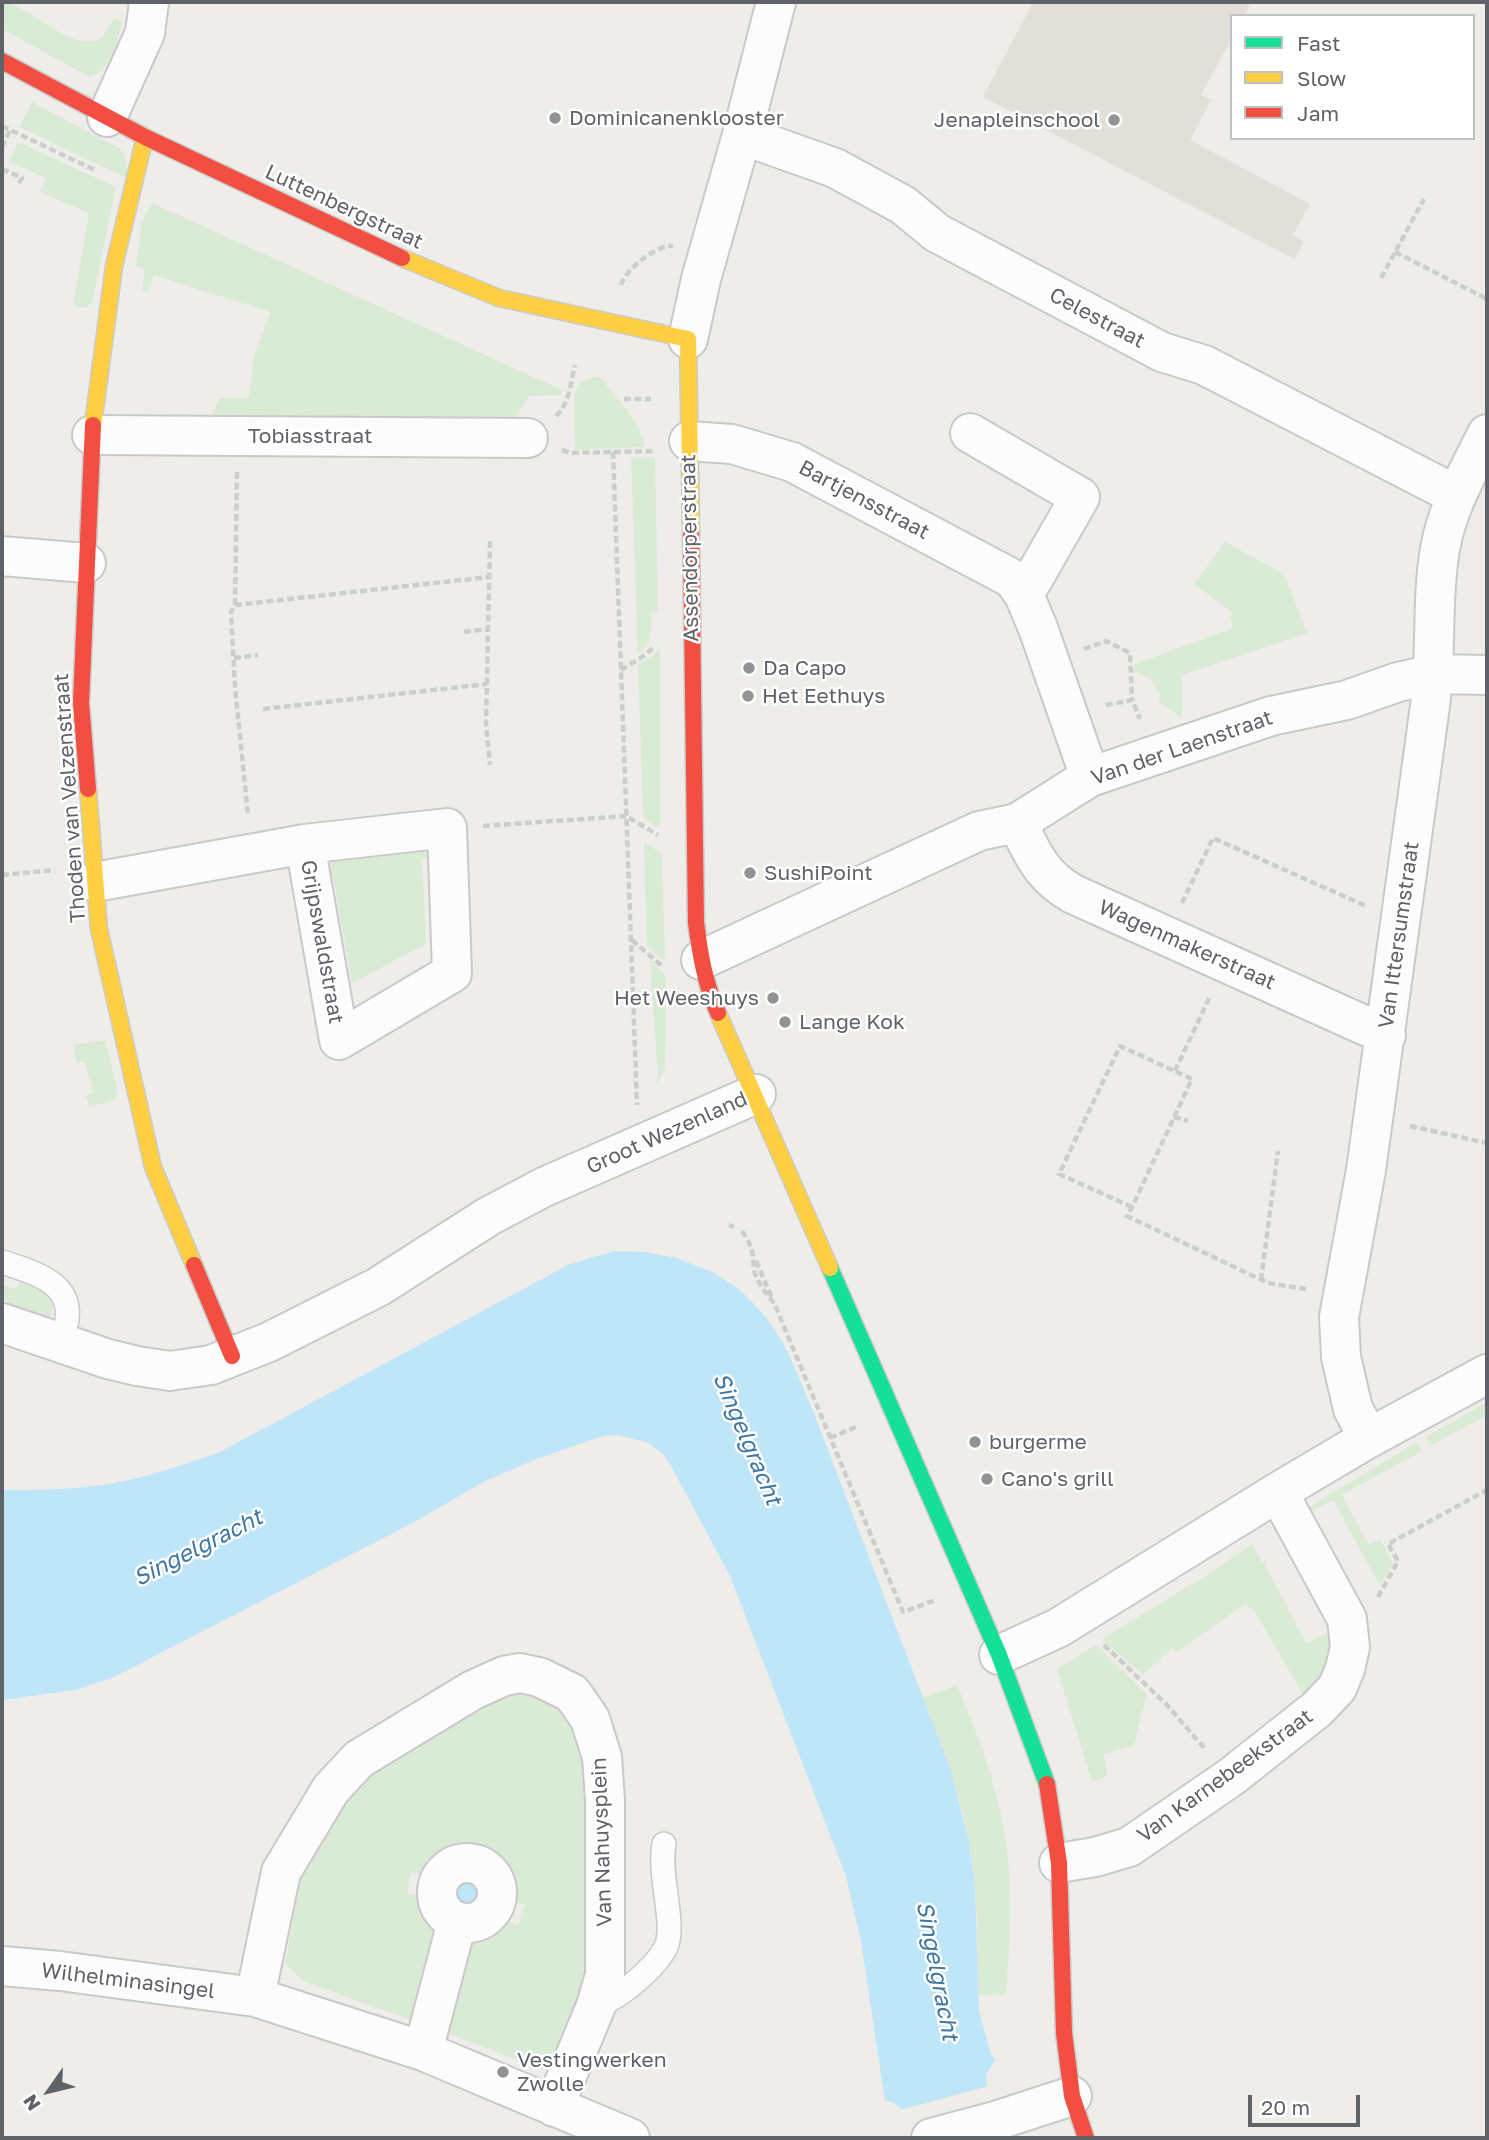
<!DOCTYPE html>
<style>
body{margin:0}
#map{position:relative;width:1489px;height:2140px;overflow:hidden;background:#efede9;font-family:"Golos Text",sans-serif}
canvas{display:block}
.frame{position:absolute;inset:0;border:4px solid #5f6368;pointer-events:none}
.legend{position:absolute;left:1230px;top:14px;width:245px;height:126px;box-sizing:border-box;background:#fff;border:2px solid #bfc1c3;margin:0;padding:9px 12px;list-style:none;font-size:21px;color:#5f6368}
.legend li{display:flex;align-items:center;gap:14px;height:35px}
.legend b{width:35px;border:2px solid #bfc1c3}
.north{position:absolute;left:14px;top:2056px;width:70px;height:70px;-webkit-text-stroke:5px #fff;paint-order:stroke;rotate:236deg;font-size:19px;font-weight:700;line-height:28px;text-align:center;color:#5f6368}
.north::after{content:'';display:block;margin:auto;width:24px;height:32px;background:#5f6368;clip-path:polygon(50% 0,100% 100%,50% 72%,0 100%)}
.scale{position:absolute;left:1248px;top:2095px;width:112px;height:32px;box-sizing:border-box;border:4px solid #5f6368;border-top:0;padding-left:9px;font-size:21px;line-height:24px;white-space:nowrap;color:#5f6368;-webkit-text-stroke:5px #fff;paint-order:stroke}
</style>
<div id="map">
<canvas width="1489" height="2140"></canvas>
<div class="frame"></div>
<ul class="legend">
<li><b style="height:9px;background:#16e098"></b>Fast</li>
<li><b style="height:9px;background:#ffcf43"></b>Slow</li>
<li><b style="height:9px;background:#f24e42"></b>Jam</li>
</ul>
<div class="north">N</div>
<div class="scale">20 m</div>
</div>
<script>
const ctx = document.querySelector('canvas').getContext('2d');
ctx.lineJoin = 'round';
function fillPath(path, color) { ctx.fillStyle = color; ctx.fill(path, 'evenodd'); }
function strokePath(path, color, width, dash) { ctx.strokeStyle = color; ctx.lineWidth = width; ctx.lineCap = dash ? 'butt' : 'round'; ctx.setLineDash(dash || []); ctx.stroke(path); }
function write(font, color, halo, rows, align = 'center') {
  ctx.font = font + ' "Golos Text",sans-serif'; ctx.lineWidth = 5; ctx.setLineDash([]); ctx.textBaseline = 'middle'; ctx.strokeStyle = halo; ctx.fillStyle = color; for (const [text, x, y, turn = 0] of rows) {
    ctx.save(); ctx.translate(x, y); ctx.rotate((+turn || 0) * Math.PI / 180); ctx.textAlign = isNaN(turn) ? turn : align; if (halo) ctx.strokeText(text, 0, 0); ctx.fillText(text, 0, 0); ctx.restore();
  }
}
fillPath(new Path2D(`
 M 1033,2 L 1251,2 L 1244,16 L 1232,16 L 1232,38 L 1201,95 L 1211,100 L 1190,140 L 1310,204 L 1293,235 L 1304,242 L 1294,259 L 983,97 Z`), '#e2dfd9');
fillPath(new Path2D(`
 M 2,2 C 28,2 77,60 103,36 C 108,31 109,23 115,18 L 123,23 C 116,41 111,74 88,76 L 2,29 Z
 M 32,102 L 119,148 L 124,153 L 129,179 L 19,127 Z
 M 18,142 L 116,187 L 92,303 L 85,308 L 73,306 L 89,213 L 40,192 L 46,178 L 9,162 Z
 M 152,203 L 562,390 L 562,395 L 529,396 L 512,423 L 211,418 L 219,398 L 249,398 L 254,357 L 270,312 L 154,275 L 148,292 L 142,291 L 145,269 L 136,266 L 142,221 Z
 M 595,376 L 602,379 C 617,401 641,420 645,447 L 575,450 L 574,395 L 580,383 Z
 M 655,457 L 658,613 L 651,612 C 651,630 653,643 638,654 L 631,458 Z
 M 1225,542 L 1284,574 L 1307,633 L 1182,675 L 1182,718 L 1160,703 C 1159,686 1151,675 1133,672 L 1135,664 L 1233,628 L 1230,617 L 1232,612 L 1194,584 Z
 M 660,646 L 660,824 L 655,827 L 643,817 L 638,664 L 654,655 Z
 M 644,842 L 662,854 L 665,962 L 647,946 Z
 M 426,844 L 433,857 L 422,858 L 426,944 L 352,983 L 334,881 L 324,883 L 325,854 Z
 M 650,959 L 666,977 L 665,1069 L 655,1087 L 658,1078 Z
 M 105,1040 L 118,1092 L 114,1100 L 89,1107 L 86,1096 L 93,1092 L 85,1062 L 77,1063 L 73,1045 Z
 M 20,1281 C 39,1287 63,1297 48,1321 L 2,1299 L 2,1285 L 17,1289 Z
 M 1487,1402 L 1487,1415 L 1430,1446 L 1426,1437 Z
 M 1417,1442 L 1422,1451 L 1342,1495 L 1368,1544 L 1380,1540 L 1393,1563 L 1380,1586 L 1333,1500 L 1307,1513 L 1306,1509 Z
 M 1252,1544 L 1262,1562 L 1267,1561 L 1265,1565 L 1306,1643 L 1330,1632 L 1339,1649 L 1308,1703 L 1254,1610 L 1245,1604 L 1177,1652 L 1172,1648 L 1143,1675 L 1102,1639 L 1207,1575 Z
 M 1096,1645 L 1147,1694 L 1134,1745 L 1104,1754 L 1107,1776 L 1092,1782 L 1057,1669 Z
 M 957,1685 C 982,1744 1005,1806 1009,1871 C 1012,1912 1009,1953 1006,1994 L 978,1995 C 977,1944 979,1891 969,1840 C 959,1791 941,1744 923,1698 Z
 M 506,1689 L 532,1695 L 565,1710 L 586,1738 L 592,1973 L 553,2060 L 544,2070 L 433,2028 L 474,1931 L 489,1925 L 498,1915 L 518,1926 L 525,1904 L 507,1900 C 511,1855 455,1834 433,1879 L 411,1872 L 407,1894 L 427,1895 L 430,1912 L 443,1925 L 427,2026 L 303,1981 L 285,1963 L 302,1874 L 350,1781 Z`), '#d9ead5');
fillPath(new Path2D(`
 M 615,1251 L 646,1252 L 677,1258 L 714,1273 L 739,1289 L 758,1308 L 771,1324 L 787,1350 L 813,1411 L 950,1768 L 969,1841 L 975,1886 L 979,2011 L 991,2055 L 995,2059 L 986,2075 L 987,2086 L 910,2138 C 905,2123 904,2101 885,2101 L 861,1941 L 846,1876 L 730,1576 L 670,1464 L 663,1454 L 647,1442 L 616,1435 L 603,1436 L 536,1459 L 483,1482 L 416,1521 L 114,1677 L 75,1690 L 2,1700 L 2,1490 C 32,1490 64,1490 94,1486 C 137,1481 180,1466 220,1452 L 570,1264 Z
 M 459,1874 C 463,1874 479,1879 482,1881 L 483,1890 L 478,1896 L 480,1904 L 478,1909 L 472,1912 L 449,1904 L 448,1896 L 454,1890 L 452,1882 Z`), '#bee5f8');
fillPath(new Path2D(`
 M 989,2086 L 1002,2138 L 908,2138 L 900,2110 Z`), '#efede9');
const lane = new Path2D(`
 M 2,1262 C 46,1276 84,1288 60,1343
 M 596,2006 C 613,2000 628,1989 641,1977 C 651,1968 660,1959 666,1947 C 676,1924 658,1875 664,1844`);
const street = new Path2D(`
 M 107,117 L 145,33 L 149,2
 M 742,135 L 835,168 L 903,205 L 937,233 L 1162,352 L 1204,365 L 1456,495
 M 688,339 L 701,279 L 742,135 L 776,2
 M 970,433 L 1080,497 L 1024,595
 M 92,435 L 528,438
 M 689,441 L 732,444 L 792,462 L 1013,579 L 1024,595 L 1038,628 L 1090,777
 M 2,556 L 86,563
 M 1017,823 C 1034,855 1040,875 1073,894 L 1386,1035
 M 95,882 L 305,844 L 447,828 L 452,973 L 339,1040 L 305,844
 M 701,960 L 979,831 L 1017,823 L 1090,777 L 1271,716 L 1347,700 L 1398,682 L 1434,674 L 1487,675
 M 2,1323 L 108,1359 L 137,1366 L 170,1371 L 211,1365 L 269,1342 L 378,1287 L 489,1216 L 544,1187 L 756,1094
 M 1369,1438 L 1353,1409 L 1341,1357 L 1339,1317 L 1366,1170 L 1430,706 C 1437,654 1431,601 1440,549 C 1447,508 1469,470 1487,434
 M 999,1655 L 1058,1628 L 1278,1492 L 1369,1438 L 1487,1374
 M437 1893a30 30 0 1 1 60 0a30 30 0 1 1-60 0Z
 M 1059,1863 L 1095,1857 L 1129,1847 L 1231,1777 L 1317,1709 L 1337,1688 L 1345,1669 L 1350,1647 L 1347,1619 L 1278,1492
 M 2,1966 L 60,1971 L 255,1997 L 423,2051 L 630,2138
 M 255,1997 L 281,1872 L 331,1789 L 359,1759 L 473,1690 L 504,1676 L 520,1673 L 539,1677 L 572,1693 L 590,1719 L 602,1757 L 605,1800 L 605,1975 L 596,2006 L 554,2107
 M 423,2051 L 457,1922
 M 931,2138 L 995,2121 L 1072,2096`);
const fast = new Path2D(`
 M 830,1268 L 999,1655 L 1047,1784`);
const slow = new Path2D(`
 M 402,258 L 499,298 L 688,339 L 691,535
 M 93,425 L 114,266 L 145,137
 M 88,789 L 99,929 L 153,1167 L 194,1265
 M 718,1013 L 830,1268`);
const jam = new Path2D(`
 M 2,61 L 145,137 L 402,258
 M 691,535 L 696,922 C 700,954 705,984 718,1013
 M 88,789 L 81,703 L 93,425
 M 194,1265 L 232,1356
 M 1047,1784 L 1059,1863 L 1064,2033 L 1072,2096 L 1086,2138`);
strokePath(lane, '#c9c9c9', 26);
strokePath(street, '#c9c9c9', 42);
strokePath(fast, '#cbcbcb', 19);
strokePath(slow, '#cbcbcb', 19);
strokePath(jam, '#cbcbcb', 19);
strokePath(new Path2D(`
 M 2,126 L 97,171
 M 2,147 L 10,130
 M 2,169 L 22,178 L 18,185
 M 1395,252 L 1487,299
 M 1381,278 L 1424,199
 M 621,285 C 625,270 657,244 673,246
 M 624,399 L 651,399
 M 556,416 C 569,405 571,381 575,365
 M 562,450 L 571,453 L 654,451
 M 613,452 L 637,1105
 M 237,472 L 235,605 L 231,612 L 235,687 L 248,815
 M 490,541 L 486,725 L 490,765
 M 235,605 L 489,577
 M 464,632 L 488,629
 M 1084,649 L 1106,641 L 1130,653 L 1132,700
 M 234,658 L 258,655
 M 621,670 L 645,655 L 654,647
 M 1106,705 L 1132,700 L 1140,719
 M 263,709 L 487,684
 M 483,826 L 626,816 L 658,835
 M 2,875 L 55,870
 M 1182,903 L 1213,838 L 1366,906
 M 632,940 L 662,966
 M 1175,1071 L 1210,996
 M 1174,1117 L 1188,1121
 M 1410,1126 L 1487,1143
 M 1132,1207 L 1059,1174 L 1120,1046 L 1192,1079 L 1132,1207 L 1127,1216 L 1268,1283 L 1306,1289
 M 729,1225 L 734,1227
 M 742,1231 C 754,1249 752,1250 754,1269 C 756,1282 768,1295 775,1305 L 903,1612 L 936,1600
 M 756,1261 L 772,1298
 M 1261,1280 L 1278,1151
 M 830,1438 L 858,1426
 M 1378,1597 L 1398,1561 L 1388,1544 L 1487,1490
 M 1104,1645 L 1167,1705 L 1205,1749`), '#cbcfcb', 4.5, [7, 3.5]);
strokePath(lane, '#fdfcfc', 23);
strokePath(street, '#fdfcfc', 38);
strokePath(fast, '#16e098', 16);
strokePath(slow, '#ffcf43', 16);
strokePath(jam, '#f24e42', 16);
for (const [x, y, r, color] of [
 [555,118,7,"#919395"],
 [1114,120,7,"#919395"],
 [749,668,7,"#919395"],
 [748,696,7,"#919395"],
 [750,873,7,"#919395"],
 [773,998,7,"#919395"],
 [785,1022,7,"#919395"],
 [975,1442,7,"#919395"],
 [987,1479,7,"#919395"],
 [503,2072,7,"#919395"]
]) { const dot = new Path2D(); dot.arc(x, y, r, 0, 2 * Math.PI); ctx.fillStyle = color; ctx.fill(dot); strokePath(dot, '#fff', 2.5); }
write('21px', '#5f6368', '#fff', [
 ["Dominicanenklooster",569,118],
 ["Jenapleinschool",1100,120,"right"],
 ["Da Capo",763,668],
 ["Het Eethuys",762,696],
 ["SushiPoint",764,873],
 ["Het Weeshuys",759,998,"right"],
 ["Lange Kok",799,1022],
 ["burgerme",989,1442],
 ["Cano's grill",1001,1479],
 ["Vestingwerken",517,2060],
 ["Zwolle",517,2084]
], 'left');
write('21px', '#5f6368', '#fff', [
 ["Luttenbergstraat",344,207,25],
 ["Celestraat",1097,318,28],
 ["Tobiasstraat",310,436],
 ["Bartjensstraat",864,500,28],
 ["Assendorperstraat",690,548,-91],
 ["Van der Laenstraat",1182,748,-19],
 ["Thoden van Velzenstraat",70,798,-94],
 ["Van Ittersumstraat",1399,935,-82],
 ["Grijpswaldstraat",322,942,80],
 ["Wagenmakerstraat",1187,945,24],
 ["Groot Wezenland",667,1133,-24],
 ["Van Karnebeekstraat",1225,1776,-36],
 ["Van Nahuysplein",602,1842,-92],
 ["Wilhelminasingel",128,1981,7]
]);
write('italic 23px', '#3d77a3', '#fff', [
 ["Singelgracht",747,1439,67],
 ["Singelgracht",198,1548,-27],
 ["Singelgracht",937,1971,79]
]);
</script>
